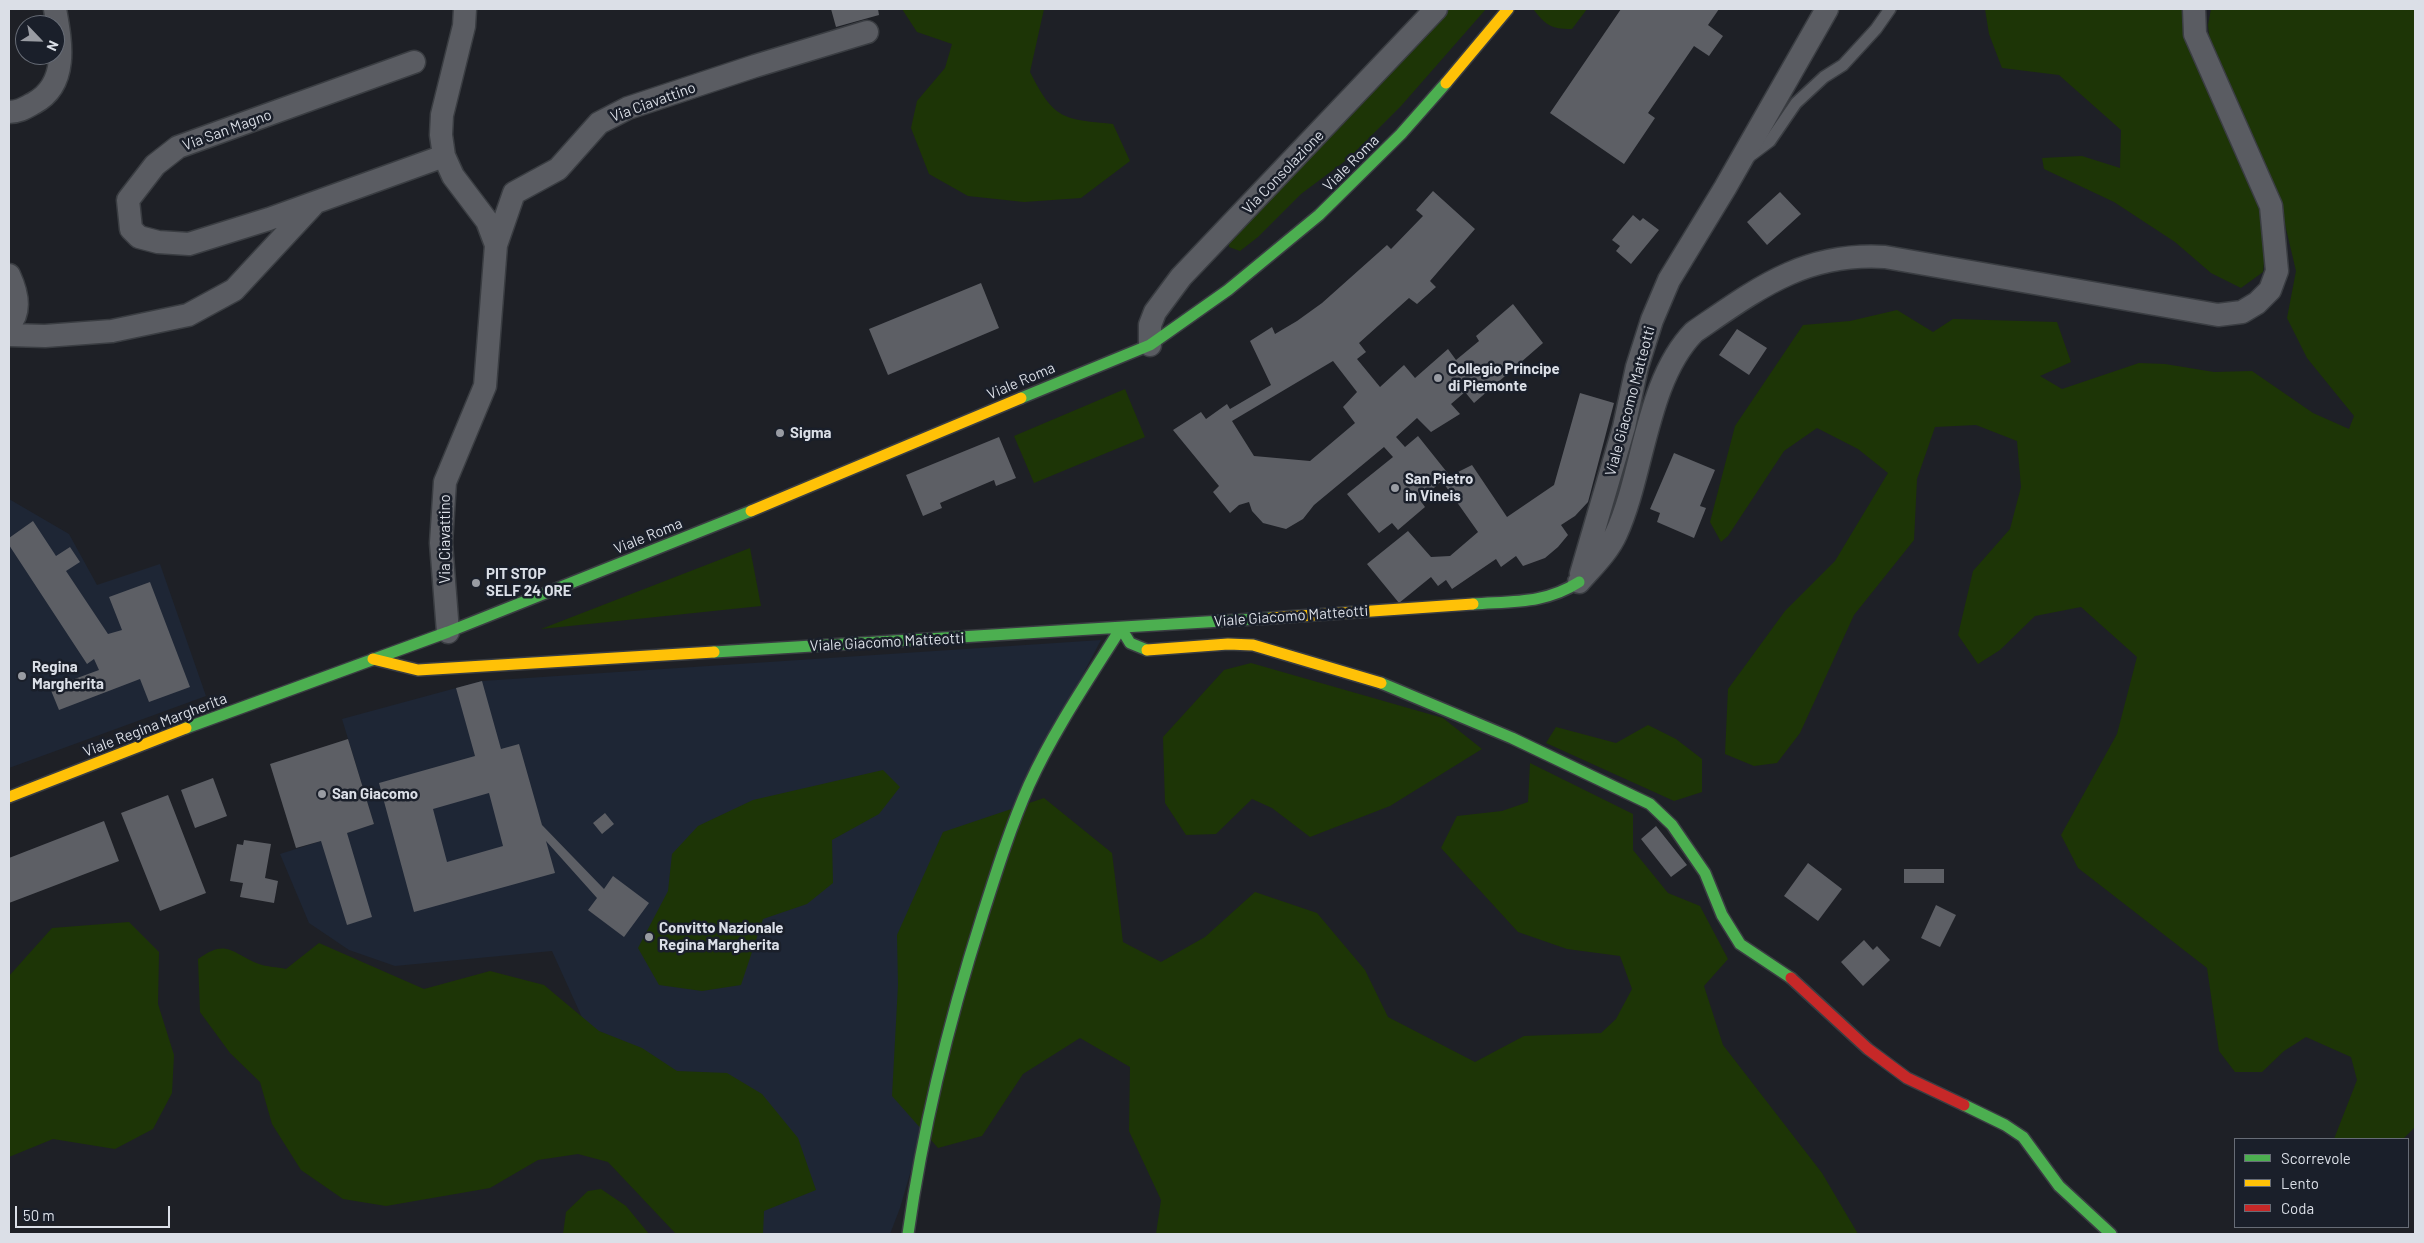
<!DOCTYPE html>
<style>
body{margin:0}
#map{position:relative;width:2424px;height:1243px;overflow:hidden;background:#1e2026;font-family:Barlow,sans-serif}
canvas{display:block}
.frame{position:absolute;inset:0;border:10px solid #dbdfe7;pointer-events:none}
.legend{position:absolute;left:2234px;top:1138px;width:175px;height:90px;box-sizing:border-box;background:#1a1f2a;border:1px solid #676c76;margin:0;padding:6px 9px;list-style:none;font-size:15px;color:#dbdfe7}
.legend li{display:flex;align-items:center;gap:10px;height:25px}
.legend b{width:25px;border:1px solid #676c76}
.north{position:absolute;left:15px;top:15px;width:50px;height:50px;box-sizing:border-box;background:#1a1f2a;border:1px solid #676c76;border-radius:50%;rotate:114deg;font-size:14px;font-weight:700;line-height:20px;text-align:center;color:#dbdfe7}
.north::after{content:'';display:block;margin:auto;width:18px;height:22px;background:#999ca3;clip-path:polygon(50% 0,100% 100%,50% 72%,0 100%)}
.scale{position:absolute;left:15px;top:1206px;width:155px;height:22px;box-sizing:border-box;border:2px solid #dbdfe7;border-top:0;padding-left:6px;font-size:15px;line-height:18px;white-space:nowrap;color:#dbdfe7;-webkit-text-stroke:4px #1a1f2a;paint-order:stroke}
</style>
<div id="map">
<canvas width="2424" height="1243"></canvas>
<div class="frame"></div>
<ul class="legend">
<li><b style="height:6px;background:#4caf50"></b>Scorrevole</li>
<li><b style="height:6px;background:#ffc107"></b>Lento</li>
<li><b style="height:6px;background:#c62828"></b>Coda</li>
</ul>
<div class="north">N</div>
<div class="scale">50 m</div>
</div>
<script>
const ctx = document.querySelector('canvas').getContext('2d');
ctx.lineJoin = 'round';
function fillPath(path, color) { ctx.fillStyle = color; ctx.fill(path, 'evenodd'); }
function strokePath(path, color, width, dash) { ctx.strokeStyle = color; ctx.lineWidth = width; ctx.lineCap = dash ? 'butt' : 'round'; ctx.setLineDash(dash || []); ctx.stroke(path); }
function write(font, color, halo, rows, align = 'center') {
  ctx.font = font + ' Barlow,sans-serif'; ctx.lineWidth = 5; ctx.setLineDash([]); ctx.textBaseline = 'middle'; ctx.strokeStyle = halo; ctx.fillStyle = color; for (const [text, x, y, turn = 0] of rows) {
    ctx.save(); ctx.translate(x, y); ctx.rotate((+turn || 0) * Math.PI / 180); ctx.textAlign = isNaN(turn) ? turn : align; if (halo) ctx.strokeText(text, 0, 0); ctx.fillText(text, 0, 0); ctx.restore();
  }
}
fillPath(new Path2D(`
 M 9,499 L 69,534 L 97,585 L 160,564 L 206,696 L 9,768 Z
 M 1101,640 L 1022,790 L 900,1208 L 890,1234 L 680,1234 L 552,951 L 395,966 L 349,950 L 309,923 L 280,854 L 374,824 L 342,719 L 482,681 Z`), '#1e2635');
fillPath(new Path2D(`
 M 902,9 L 1044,9 L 1030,72 C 1054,120 1063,119 1113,124 L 1130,161 L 1081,198 L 1024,202 L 968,196 L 929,174 L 911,128 L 917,101 L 945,68 L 952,44 L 917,32 Z
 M 1448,9 L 1486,9 L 1401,106 L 1349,158 L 1301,194 L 1258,237 L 1240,251 L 1229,247 L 1229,242 Z
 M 1533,9 L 1587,9 L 1572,29 C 1550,29 1546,25 1533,9 Z
 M 1985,9 L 2185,9 L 2183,19 L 2188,40 L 2268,221 L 2263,272 L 2241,288 L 2211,273 L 2175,242 L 2114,202 L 2044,169 L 2042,158 L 2082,156 L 2120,168 L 2121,130 L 2059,75 L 2002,68 L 1989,34 Z
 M 2211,9 L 2415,9 L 2415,1127 L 2403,1139 L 2334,1139 L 2357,1080 L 2351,1057 L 2306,1037 L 2284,1051 L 2262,1072 L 2235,1072 L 2219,1051 L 2207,968 L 2078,868 L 2061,835 L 2117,734 L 2137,657 L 2081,607 L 2035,616 L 2000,650 L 1978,664 L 1958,635 L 1973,571 L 2010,529 L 2021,487 L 2017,441 L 1976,425 L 1935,427 L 1917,479 L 1914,540 L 1854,615 L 1800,733 L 1777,763 L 1754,766 L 1725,754 L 1728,689 L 1785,611 L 1835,561 L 1888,473 L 1858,449 L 1817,428 L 1784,451 L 1728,536 L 1721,542 L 1710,522 L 1735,426 L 1803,325 L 1850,321 L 1897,310 L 1933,332 L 1953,319 L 2057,322 L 2071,362 L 2040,376 L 2062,389 L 2139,363 L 2165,364 L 2214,372 L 2252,371 L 2313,413 L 2349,429 L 2354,416 L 2307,358 L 2287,318 L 2296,271 L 2280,203 L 2211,51 L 2208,25 Z
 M 1125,389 L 1145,437 L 1034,483 L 1014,436 Z
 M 750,548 L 761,606 L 541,629 Z
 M 1251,663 L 1443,718 L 1482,749 L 1390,806 L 1310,837 L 1272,808 L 1252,799 L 1216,834 L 1186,835 L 1165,803 L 1163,737 L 1224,670 Z
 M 1648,725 L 1676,739 L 1702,759 L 1702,792 L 1674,801 L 1546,743 L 1556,727 L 1616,743 Z
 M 1530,763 L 1633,814 L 1633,850 L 1668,893 L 1700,906 L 1728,959 L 1704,986 L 1723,1045 L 1822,1173 L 1858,1234 L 1156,1234 L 1161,1200 L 1129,1131 L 1130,1067 L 1080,1038 L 1023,1074 L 982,1136 L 938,1148 L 892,1096 L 898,985 L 897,935 L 943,832 L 1044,798 L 1112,853 L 1123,942 L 1161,962 L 1205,937 L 1255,892 L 1317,913 L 1365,970 L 1388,1017 L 1475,1062 L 1524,1036 L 1601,1033 L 1616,1019 L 1632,989 L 1620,956 L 1567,949 L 1518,932 L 1441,848 L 1457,816 L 1502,811 L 1528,802 Z
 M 883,770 L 900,787 L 879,814 L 832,840 L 833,883 L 807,904 L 763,919 L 741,985 L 702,991 L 659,985 L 638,948 L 668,891 L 672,854 L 698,826 L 753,800 Z
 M 129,922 L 159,952 L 158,1004 L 174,1055 L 172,1093 L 153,1129 L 115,1149 L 53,1139 L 9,1157 L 9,976 L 52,928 Z
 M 319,943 L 424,989 L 490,971 L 544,985 L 599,1031 L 642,1048 L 677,1071 L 727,1073 L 762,1094 L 798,1138 L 816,1190 L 764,1211 L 763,1234 L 676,1234 L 608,1162 L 578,1154 L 538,1160 L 490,1188 L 386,1206 L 343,1199 L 301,1170 L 272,1124 L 260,1082 L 230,1053 L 200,1012 L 198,959 C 227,938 231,953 259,964 C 267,967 277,967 286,969 Z
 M 601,1189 L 626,1206 L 649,1234 L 563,1234 L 566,1212 L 588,1191 Z`), '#1d3506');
fillPath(new Path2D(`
 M 831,9 L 878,9 L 879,15 L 836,27 Z
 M 1621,9 L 1719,9 L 1708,25 L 1723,36 L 1709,56 L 1694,46 L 1648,113 L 1655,118 L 1624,164 L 1550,113 Z
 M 1433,191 L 1475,229 L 1430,281 L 1436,287 L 1417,304 L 1409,298 L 1359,343 L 1366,352 L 1357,359 L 1380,387 L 1404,365 L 1415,378 L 1448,349 L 1456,360 L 1479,341 L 1476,336 L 1513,304 L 1543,343 L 1474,403 L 1465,392 L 1451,404 L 1460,414 L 1431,432 L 1417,418 L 1396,437 L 1405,447 L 1418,436 L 1450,476 L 1472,465 L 1507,517 L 1554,485 L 1580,393 L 1614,403 L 1588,502 L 1575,516 L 1561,525 L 1568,535 L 1558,547 L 1545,558 L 1523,566 L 1516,556 L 1501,567 L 1496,559 L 1452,589 L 1446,580 L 1438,586 L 1431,577 L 1399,603 L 1367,564 L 1408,531 L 1431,557 L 1450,556 L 1478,532 L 1442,481 L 1420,500 L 1425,507 L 1398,530 L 1392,523 L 1379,533 L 1347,494 L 1393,457 L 1384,447 L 1314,505 L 1303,519 L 1286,529 L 1263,523 L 1252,511 L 1249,502 L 1239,505 L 1230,513 L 1213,492 L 1219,486 L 1173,430 L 1201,412 L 1206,419 L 1227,404 L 1230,409 L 1271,385 L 1250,341 L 1272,327 L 1275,334 L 1297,321 L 1322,303 L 1387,245 L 1391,249 L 1423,216 L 1416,210 ZM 1333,361 L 1357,392 L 1343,407 L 1355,423 L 1310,461 L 1254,456 L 1232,421 Z
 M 1780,192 L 1801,214 L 1767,245 L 1747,222 Z
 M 1633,215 L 1640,221 L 1643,218 L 1659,230 L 1631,264 L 1616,251 L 1620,246 L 1612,240 Z
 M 981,283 L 999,328 L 888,375 L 869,329 Z
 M 1737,329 L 1767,348 L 1749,375 L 1719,355 Z
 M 999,437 L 1016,478 L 996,486 L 994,480 L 940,503 L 942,508 L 923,516 L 906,475 Z
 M 1674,453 L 1715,470 L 1700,506 L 1706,508 L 1694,538 L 1657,522 L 1660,513 L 1650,509 Z
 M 33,521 L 56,556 L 70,547 L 80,562 L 66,571 L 108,634 L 122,630 L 109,597 L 150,582 L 190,687 L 149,702 L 140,679 L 59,710 L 50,688 L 99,670 L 94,659 L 87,664 L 9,545 L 9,538 Z
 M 482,681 L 501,749 L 519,744 L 542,825 L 604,889 L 613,876 L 649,903 L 624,937 L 588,910 L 597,898 L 546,841 L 555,873 L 414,912 L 379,783 L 475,756 L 456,688 ZM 489,793 L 503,846 L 447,862 L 433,809 Z
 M 348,739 L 374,824 L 347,833 L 372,917 L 347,925 L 321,841 L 296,848 L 270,764 Z
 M 213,778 L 227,816 L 195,828 L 181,790 Z
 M 168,795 L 206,893 L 160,911 L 121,813 Z
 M 605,813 L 614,824 L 602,834 L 593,823 Z
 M 104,821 L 119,861 L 9,903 L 9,858 Z
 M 1656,826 L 1687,865 L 1671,877 L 1641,839 Z
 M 244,840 L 271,844 L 265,878 L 278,881 L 274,903 L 240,897 L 243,883 L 230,881 L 237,844 L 243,845 Z
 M 1808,863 L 1842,889 L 1818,921 L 1784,896 Z
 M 1904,869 L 1944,869 L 1944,883 L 1904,883 Z
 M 1936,905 L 1956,915 L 1940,947 L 1921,938 Z
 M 1864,940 L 1873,950 L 1877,946 L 1890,960 L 1863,986 L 1841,962 Z`), '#5d5f65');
const lane = new Path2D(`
 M 1750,156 L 1770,141 L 1796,103 L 1824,77 L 1843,65 L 1876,29 L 1890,9`);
const street = new Path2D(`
 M 414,62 L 178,147 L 155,165 L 128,200 L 131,229 L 139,237 L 158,242 L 189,244 L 269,219 L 444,156
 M 9,112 C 19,112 25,108 34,103 C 69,84 61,42 55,9
 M 496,245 L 514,193 L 558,169 L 599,123 L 628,108 L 755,66 L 867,32
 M 9,275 C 16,290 22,311 9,325
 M 9,335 L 45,336 L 112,331 L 188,315 L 234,290 L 313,205
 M 1150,345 L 1150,325 L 1155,312 L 1181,277 L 1436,9
 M 1581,574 L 1624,427 L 1637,367 L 1652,320 L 1669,280 L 1725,188 L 1827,9
 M 1579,582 C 1592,567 1608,552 1616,534 C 1644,473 1646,381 1694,332 C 1757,289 1804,252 1885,257 L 2218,315 L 2242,312 L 2257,303 L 2270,290 L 2277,271 L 2271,206 L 2195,34 L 2194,9
 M 448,632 L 441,543 L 445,482 L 485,386 L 496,245 L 487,221 L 453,176 L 444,156 L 441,135 L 442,115 L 464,26 L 465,9`);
const fast = new Path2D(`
 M 1021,398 L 1150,345 L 1228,290 L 1319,215 L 1401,134 L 1446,83
 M 1473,604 C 1512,601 1545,604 1579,582
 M 714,652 L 1271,618
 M 1381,683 L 1512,738 L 1650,804 L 1672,825 L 1705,873 L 1722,915 L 1740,944 L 1791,978
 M 186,728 L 448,632 L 751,511
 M 1964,1105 L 2005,1125 L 2023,1137 L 2059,1186 L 2111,1234
 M 908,1234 C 923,1126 949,1021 982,917 C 996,873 1010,828 1029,785 C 1054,730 1089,679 1121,628 L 1130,643 L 1147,650`);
const slow = new Path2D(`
 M 1446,83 L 1508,9
 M 751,511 L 1021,398
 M 1271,618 L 1473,604
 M 1147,650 L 1228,644 L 1253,645 L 1381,683
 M 373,659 L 418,670 L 714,652
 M 9,797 L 186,728`);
const jam = new Path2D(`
 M 1791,978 L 1868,1049 L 1907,1078 L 1964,1105`);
strokePath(lane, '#3a3d42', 14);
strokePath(street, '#3a3d42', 25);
strokePath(fast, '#3a3d42', 14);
strokePath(slow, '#3a3d42', 14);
strokePath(jam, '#3a3d42', 14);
strokePath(lane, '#5a5c62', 11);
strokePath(street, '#5a5c62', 22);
strokePath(fast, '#4caf50', 11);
strokePath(slow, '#ffc107', 11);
strokePath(jam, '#c62828', 11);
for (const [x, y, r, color] of [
 [1438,378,5,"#999ca3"],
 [780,433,5,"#999ca3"],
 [1395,488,5,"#999ca3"],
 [476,583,5,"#999ca3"],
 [22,676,5,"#999ca3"],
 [322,794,5,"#999ca3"],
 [649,937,5,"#999ca3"]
]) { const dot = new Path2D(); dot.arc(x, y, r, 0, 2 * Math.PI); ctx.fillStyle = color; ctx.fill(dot); strokePath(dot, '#1a1f2a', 2); }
write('15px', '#dbdfe7', '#1a1f2a', [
 ["Via Ciavattino",653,102,-20],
 ["Via San Magno",227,130,-20],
 ["Viale Roma",1351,163,-45],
 ["Via Consolazione",1283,172,-46],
 ["Viale Roma",1021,381,-23],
 ["Viale Giacomo Matteotti",1630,401,-75],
 ["Viale Roma",648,536,-22],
 ["Via Ciavattino",445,539,-90],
 ["Viale Giacomo Matteotti",1291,616,-4],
 ["Viale Giacomo Matteotti",887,642,-3],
 ["Viale Regina Margherita",155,725,-21]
]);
write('bold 15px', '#dbdfe7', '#1a1f2a', [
 ["Collegio Principe",1448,369],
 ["di Piemonte",1448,386],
 ["Sigma",790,433],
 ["San Pietro",1405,479],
 ["in Vineis",1405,496],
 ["PIT STOP",486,574],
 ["SELF 24 ORE",486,591],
 ["Regina",32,667],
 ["Margherita",32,684],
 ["San Giacomo",332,794],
 ["Convitto Nazionale",659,928],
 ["Regina Margherita",659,945]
], 'left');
</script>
